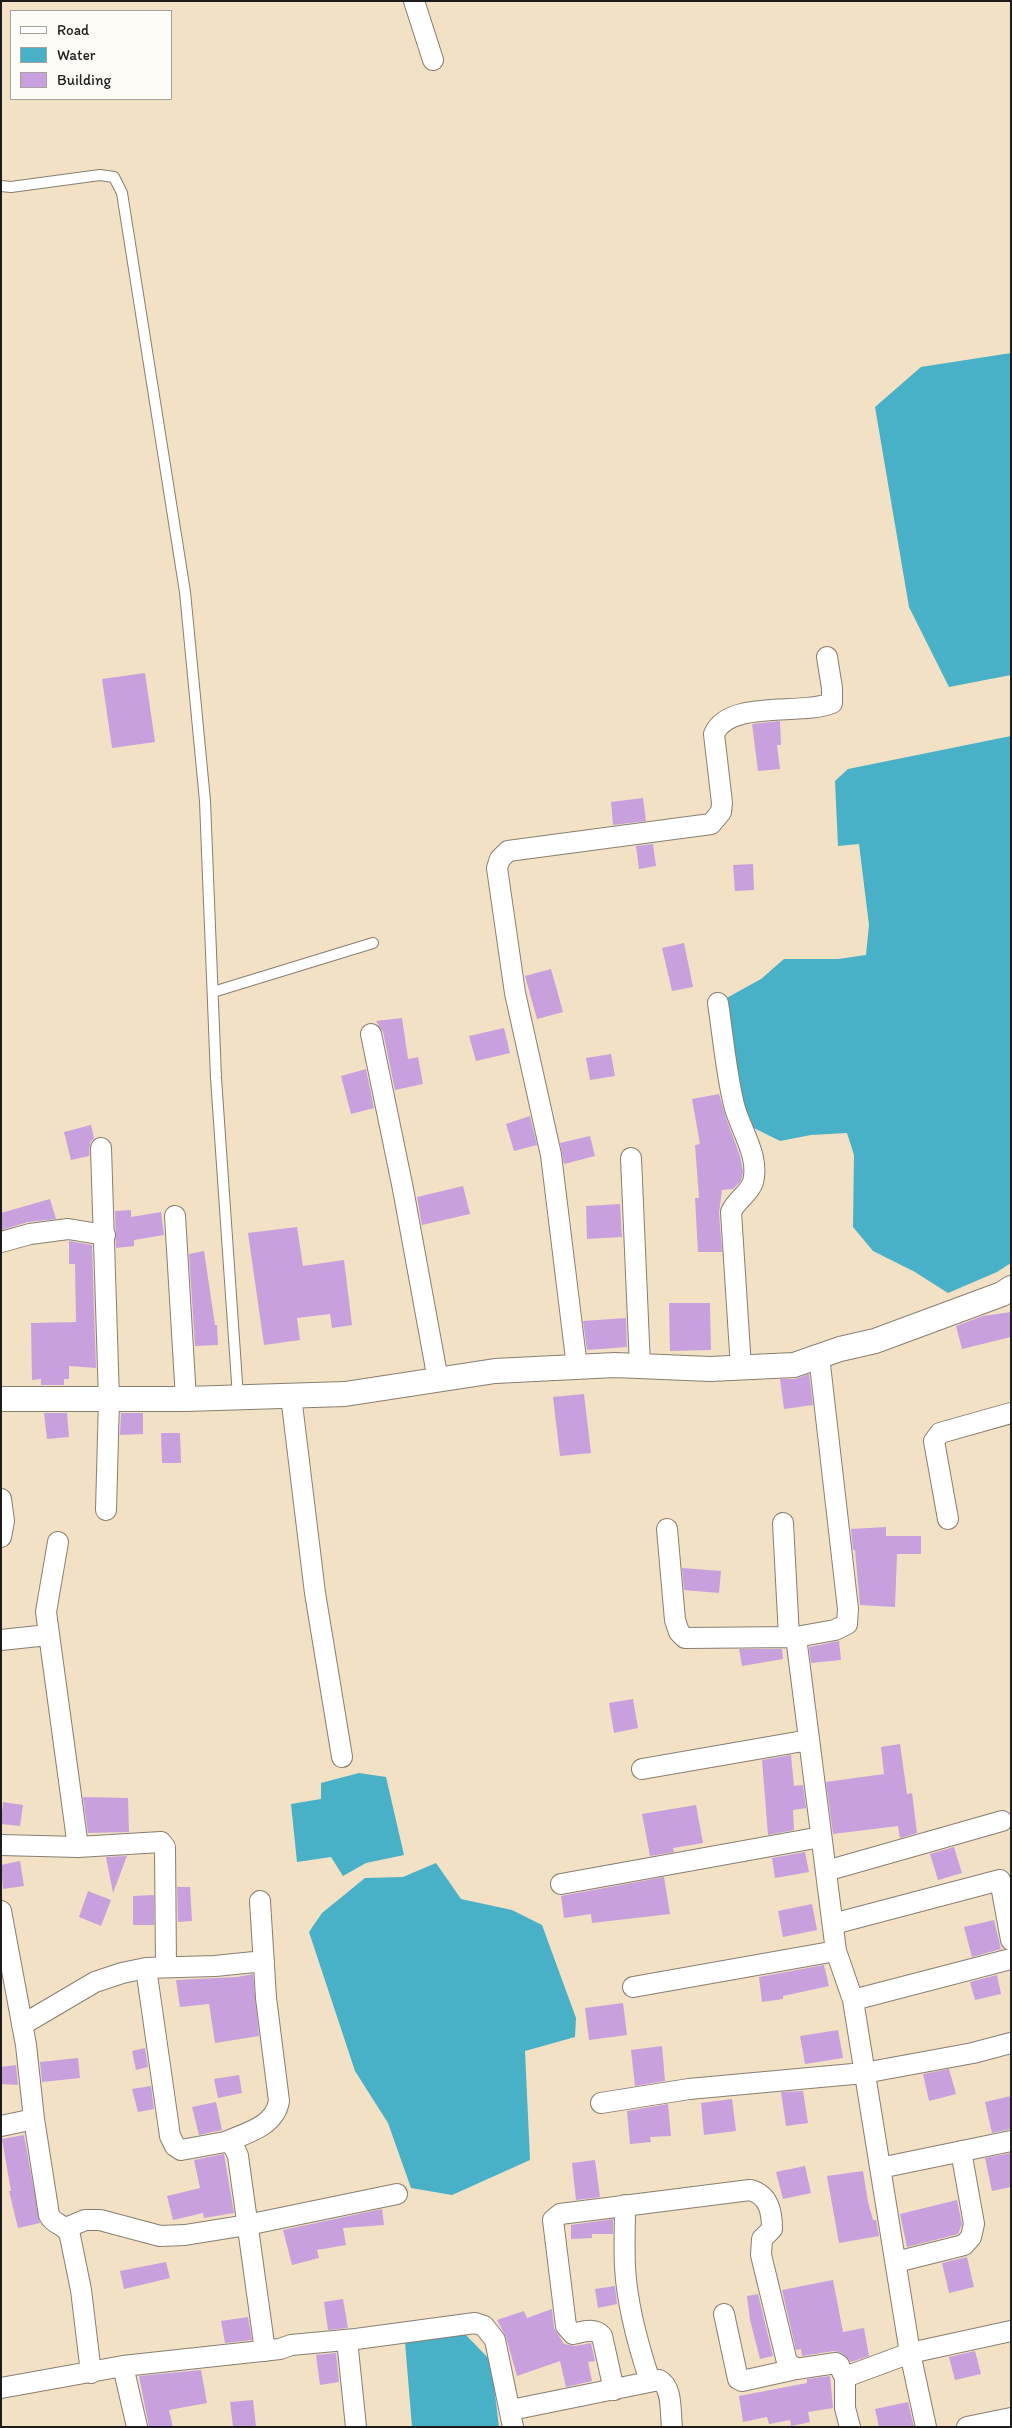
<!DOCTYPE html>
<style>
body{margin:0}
#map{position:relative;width:1012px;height:2428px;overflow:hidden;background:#f2e1c4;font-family:Itim,sans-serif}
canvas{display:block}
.frame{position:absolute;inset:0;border:2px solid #1c1c1c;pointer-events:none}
.legend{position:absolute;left:10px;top:10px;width:162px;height:90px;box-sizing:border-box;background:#fdfcf7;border:1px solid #a3a29f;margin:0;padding:6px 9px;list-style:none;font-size:15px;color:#1c1c1c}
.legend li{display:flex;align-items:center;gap:10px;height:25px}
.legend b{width:25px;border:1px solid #a3a29f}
</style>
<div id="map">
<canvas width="1012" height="2428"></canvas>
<div class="frame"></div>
<ul class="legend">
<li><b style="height:6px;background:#fff"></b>Road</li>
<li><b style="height:14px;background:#48b0c7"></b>Water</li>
<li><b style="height:14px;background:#c8a0dd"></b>Building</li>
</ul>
</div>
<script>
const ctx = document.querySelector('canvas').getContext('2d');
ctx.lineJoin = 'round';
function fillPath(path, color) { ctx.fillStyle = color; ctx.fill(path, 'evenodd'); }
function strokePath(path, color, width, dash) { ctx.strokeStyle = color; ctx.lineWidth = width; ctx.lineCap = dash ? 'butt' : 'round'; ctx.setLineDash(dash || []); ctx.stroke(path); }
fillPath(new Path2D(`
 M 1011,353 L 1011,675 L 949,687 L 909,607 L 875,407 L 921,367 Z
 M 1011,736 L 1011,1263 L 997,1272 L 948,1293 L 915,1272 L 873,1251 L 853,1227 L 854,1155 L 847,1133 L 811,1135 L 780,1141 L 752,1127 L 739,1109 L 723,1000 L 761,979 L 784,959 L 838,959 L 866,955 L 869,925 L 859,844 L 838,846 L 835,781 L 848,769 Z
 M 359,1773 L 386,1777 L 404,1855 L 366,1863 L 343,1876 L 331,1857 L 297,1862 L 291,1804 L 321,1799 L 321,1783 Z
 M 436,1863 L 461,1899 L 512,1910 L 542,1925 L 576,2018 L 575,2037 L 525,2051 L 530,2160 L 452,2195 L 411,2188 L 388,2123 L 355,2071 L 309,1932 L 322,1913 L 365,1878 L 403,1877 Z
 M 465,2334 L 491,2361 L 499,2427 L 412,2427 L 405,2342 Z`), '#48b0c7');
fillPath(new Path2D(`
 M 145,673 L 155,742 L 112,748 L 102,679 Z
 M 780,721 L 781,745 L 777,745 L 780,769 L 758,771 L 752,724 Z
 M 643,798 L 646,821 L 613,825 L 611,802 Z
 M 653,844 L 656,866 L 639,869 L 636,846 Z
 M 753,864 L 754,890 L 735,891 L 733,865 Z
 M 684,943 L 693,987 L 672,991 L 662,948 Z
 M 551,969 L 563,1012 L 537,1019 L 525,976 Z
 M 402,1018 L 408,1059 L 418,1057 L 423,1084 L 395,1090 L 383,1032 L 376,1021 Z
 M 504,1028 L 510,1053 L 476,1061 L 469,1036 Z
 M 611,1054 L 615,1076 L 590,1080 L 586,1058 Z
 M 366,1069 L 374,1108 L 351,1114 L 341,1076 Z
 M 719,1094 L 726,1118 L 740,1156 L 743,1172 L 741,1181 L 733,1189 L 722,1190 L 719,1213 L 722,1252 L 698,1252 L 695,1198 L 699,1198 L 695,1145 L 700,1144 L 692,1099 Z
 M 530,1116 L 537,1145 L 514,1151 L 506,1124 Z
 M 91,1125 L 94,1138 L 90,1143 L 89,1156 L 71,1160 L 64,1132 Z
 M 590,1136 L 595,1156 L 564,1164 L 560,1143 Z
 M 463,1186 L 470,1214 L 422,1225 L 417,1197 Z
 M 50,1199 L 56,1219 L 28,1222 L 1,1230 L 1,1213 Z
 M 620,1204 L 622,1237 L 587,1239 L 586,1206 Z
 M 131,1210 L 131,1217 L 161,1212 L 164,1235 L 134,1240 L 134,1246 L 116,1248 L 115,1211 Z
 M 297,1227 L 303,1266 L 344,1260 L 352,1325 L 332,1328 L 330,1314 L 297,1318 L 300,1340 L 264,1345 L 248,1233 Z
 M 69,1241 L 92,1245 L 96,1368 L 69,1366 L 69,1379 L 64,1379 L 64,1385 L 41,1385 L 41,1379 L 32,1380 L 31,1323 L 76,1322 L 75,1264 L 69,1264 Z
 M 204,1251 L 215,1325 L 217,1325 L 218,1345 L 195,1346 L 189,1254 Z
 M 669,1303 L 710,1303 L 711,1350 L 670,1351 Z
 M 1011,1312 L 1011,1337 L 962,1349 L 956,1326 L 983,1316 Z
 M 626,1318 L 627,1347 L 587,1350 L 583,1321 Z
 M 809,1374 L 813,1405 L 784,1409 L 780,1379 L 795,1379 Z
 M 584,1394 L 591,1453 L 560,1456 L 553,1397 Z
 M 44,1413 L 67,1413 L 69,1437 L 47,1439 Z
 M 121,1413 L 143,1413 L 143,1434 L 120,1435 Z
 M 161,1433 L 180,1433 L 181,1463 L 162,1463 Z
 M 886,1527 L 886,1536 L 921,1536 L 921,1554 L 897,1554 L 895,1607 L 860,1605 L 855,1550 L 853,1550 L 851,1529 Z
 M 682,1568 L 721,1571 L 719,1593 L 684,1590 Z
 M 839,1641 L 841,1660 L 811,1663 L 809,1647 Z
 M 739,1649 L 782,1649 L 783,1659 L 742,1666 Z
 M 633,1699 L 638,1728 L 614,1733 L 609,1703 Z
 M 900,1744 L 907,1794 L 912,1793 L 917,1833 L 900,1838 L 898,1826 L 833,1834 L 826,1782 L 884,1774 L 881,1747 Z
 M 791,1755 L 794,1786 L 803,1785 L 806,1808 L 793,1810 L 794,1830 L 768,1835 L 762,1760 Z
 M 83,1797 L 128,1798 L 129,1832 L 88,1833 Z
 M 3,1802 L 23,1805 L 20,1826 L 1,1824 Z
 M 696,1805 L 703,1843 L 673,1848 L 674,1852 L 650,1856 L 642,1814 Z
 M 954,1847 L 962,1873 L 938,1880 L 930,1854 Z
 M 805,1852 L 809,1872 L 775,1878 L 772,1858 Z
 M 127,1856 L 113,1893 L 106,1857 Z
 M 20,1861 L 24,1886 L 3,1889 L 1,1865 Z
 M 664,1877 L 670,1914 L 592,1923 L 591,1914 L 564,1918 L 561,1896 Z
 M 177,1887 L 190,1887 L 192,1921 L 178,1922 Z
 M 88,1891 L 111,1900 L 101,1926 L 79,1917 Z
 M 154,1895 L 154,1925 L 133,1925 L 133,1896 Z
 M 812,1904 L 817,1930 L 783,1937 L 778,1911 Z
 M 994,1920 L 1001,1949 L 972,1957 L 964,1927 Z
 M 824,1965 L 829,1986 L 783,1996 L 783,1999 L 762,2002 L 759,1977 Z
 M 253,1974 L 259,2036 L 215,2043 L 209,2004 L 180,2007 L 176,1980 L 237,1977 Z
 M 997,1975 L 1001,1994 L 975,2000 L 970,1982 Z
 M 623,2003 L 627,2035 L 589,2040 L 585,2008 Z
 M 838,2030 L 843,2058 L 805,2064 L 800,2036 Z
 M 662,2046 L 665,2081 L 635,2086 L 631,2050 Z
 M 145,2048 L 148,2067 L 136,2070 L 132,2051 Z
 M 78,2058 L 80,2078 L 42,2082 L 40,2062 Z
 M 16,2065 L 18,2085 L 1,2084 L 1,2067 Z
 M 949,2069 L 956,2094 L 929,2101 L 923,2074 Z
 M 239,2075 L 242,2093 L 218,2098 L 214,2079 Z
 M 151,2086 L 154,2109 L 138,2112 L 132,2089 Z
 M 803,2091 L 808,2123 L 786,2126 L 781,2092 Z
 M 1011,2096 L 1011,2129 L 992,2133 L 985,2102 Z
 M 732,2099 L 736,2131 L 704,2135 L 701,2103 Z
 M 216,2102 L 222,2130 L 199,2135 L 192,2107 Z
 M 668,2104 L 671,2136 L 650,2137 L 651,2142 L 630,2144 L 627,2111 Z
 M 24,2135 L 40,2223 L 18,2228 L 9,2191 L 11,2191 L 2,2139 Z
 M 1011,2153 L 1011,2187 L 992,2191 L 985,2158 Z
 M 224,2154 L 234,2213 L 204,2218 L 203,2213 L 173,2220 L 167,2196 L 200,2188 L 194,2160 Z
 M 595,2160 L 600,2197 L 576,2200 L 572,2163 Z
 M 805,2166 L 811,2193 L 783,2199 L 776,2172 Z
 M 863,2171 L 868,2202 L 873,2220 L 876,2220 L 879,2236 L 839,2243 L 827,2176 Z
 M 957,2200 L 962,2224 L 958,2234 L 907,2247 L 900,2214 Z
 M 382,2209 L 384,2225 L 343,2228 L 346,2245 L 317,2250 L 319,2258 L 292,2265 L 283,2230 Z
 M 613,2219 L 613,2234 L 592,2234 L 592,2238 L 571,2239 L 571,2225 Z
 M 967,2257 L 974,2287 L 949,2293 L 942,2263 Z
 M 166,2262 L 170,2278 L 124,2289 L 120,2271 Z
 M 833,2280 L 843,2332 L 864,2328 L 869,2356 L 851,2362 L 842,2353 L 834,2351 L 802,2356 L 801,2349 L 796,2350 L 782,2290 Z
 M 615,2286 L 617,2304 L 598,2308 L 595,2289 Z
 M 758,2294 L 773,2356 L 760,2359 L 750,2320 L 747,2296 Z
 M 343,2299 L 348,2328 L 328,2330 L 324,2302 Z
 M 552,2309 L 554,2328 L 564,2344 L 575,2346 L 591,2343 L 595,2361 L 588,2362 L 592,2381 L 566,2387 L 560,2361 L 517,2376 L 506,2337 L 497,2320 L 524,2311 L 527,2318 Z
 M 248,2317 L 252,2340 L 225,2343 L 221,2321 Z
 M 975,2351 L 981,2374 L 955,2380 L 949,2357 Z
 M 336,2353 L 339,2382 L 320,2385 L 316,2355 Z
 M 201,2370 L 207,2403 L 169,2410 L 173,2427 L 149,2427 L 139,2376 Z
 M 830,2376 L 833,2408 L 808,2412 L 810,2422 L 791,2426 L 790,2420 L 769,2424 L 767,2417 L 743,2422 L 739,2396 L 807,2383 L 807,2379 Z
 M 253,2400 L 256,2427 L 233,2427 L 230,2402 Z
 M 908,2402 L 914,2427 L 879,2427 L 875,2409 Z`), '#c8a0dd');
const service = new Path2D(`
 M 1,186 L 11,187 L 100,175 L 114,177 L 122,193 L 185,592 L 205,801 L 216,1078 L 238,1397
 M 213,992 L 373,943`);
const minor = new Path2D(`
 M 414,1 L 433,60
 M 718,1003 C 723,1036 726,1072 734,1105 C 740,1129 760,1156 753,1182 C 749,1194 736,1200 731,1212 L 741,1368
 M 371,1034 L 403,1189 L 438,1380
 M 101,1148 L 109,1400 L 106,1510
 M 631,1158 L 640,1366
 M 175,1216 L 186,1399
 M 1,1242 L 30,1234 L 68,1229 L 105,1235
 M 819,1356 L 848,1609 L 847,1624 L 835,1630 L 796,1637 L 836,1951 L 853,2000 L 910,2353 L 926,2427
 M 577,1367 L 551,1155 L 515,993 L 497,868 L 500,859 L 508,851 L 711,824 L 721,812 L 722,803 L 714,734 C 729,699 802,716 832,703 L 832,688 L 827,657
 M 291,1396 L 315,1593 L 342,1757
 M 1,1499 L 4,1521 L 1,1537
 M 948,1519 L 934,1441 L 940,1433 L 1011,1413
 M 783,1523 L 789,1637
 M 667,1529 L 675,1620 L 679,1632 L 685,1638 L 796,1637
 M 58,1542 L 46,1612 L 78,1847
 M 1,1640 L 48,1635
 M 642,1769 L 809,1740
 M 1,1845 L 78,1847 L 161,1842 L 165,1847 L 166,1967
 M 826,1871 L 1002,1821
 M 561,1884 L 821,1837
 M 1,1911 L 26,2045 L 34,2119 L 1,2126
 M 833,1924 L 1000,1880 L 1011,1940
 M 146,1968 L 170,2136 L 175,2146 L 181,2150 L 225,2142 L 233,2145 L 238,2156 L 265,2351
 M 633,1987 L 836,1951
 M 853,2000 L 1011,1959
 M 22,2025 L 95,1982 L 122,1973 L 146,1968 L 215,1966 L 264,1961
 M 601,2103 L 689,2089 L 864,2073 L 973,2053 L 1011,2043
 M 34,2119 L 49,2215 C 54,2226 67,2224 70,2236 L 81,2290 L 91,2373
 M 225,2142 C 247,2133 275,2126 279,2101 L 266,1998 L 260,1901
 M 880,2168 L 1011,2141
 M 625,2205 C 625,2226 624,2247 625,2267 C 627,2306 638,2345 650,2381
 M 66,2228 L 85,2220 L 100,2220 L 160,2236 L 185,2235 L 247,2225 L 397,2194
 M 896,2262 L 964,2245 L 971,2237 L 974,2224 L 961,2151
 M 724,2314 L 738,2379 L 742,2381 L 796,2369
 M 347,2340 L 356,2427
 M 123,2366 L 137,2427
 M 845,2376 L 845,2408 L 850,2427
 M 1,2388 L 123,2366 L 280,2349 L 291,2345 L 356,2339 L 475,2323 L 484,2326 L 495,2340 L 513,2427
 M 614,2390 L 602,2336 C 594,2327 583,2332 573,2334 L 566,2326 L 553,2220 L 560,2214 L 750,2190 C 769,2195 772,2212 772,2229 L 762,2239 L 761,2255 L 787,2362 L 796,2369 L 836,2363 L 839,2365 L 843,2374 L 848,2376 L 910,2353 L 1011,2331
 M 511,2410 L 659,2380 C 673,2387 670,2412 672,2427
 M 967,2427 L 1011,2418`);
const tertiary = new Path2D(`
 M 1,1399 L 186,1399 L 345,1394 L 495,1371 L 615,1365 L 710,1369 L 794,1365 L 840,1349 L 875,1341 L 1002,1294 L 1011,1288`);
strokePath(service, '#877e70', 12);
strokePath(minor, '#877e70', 22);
strokePath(tertiary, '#877e70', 26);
strokePath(service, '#fff', 10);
strokePath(minor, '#fff', 20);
strokePath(tertiary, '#fff', 24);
</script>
